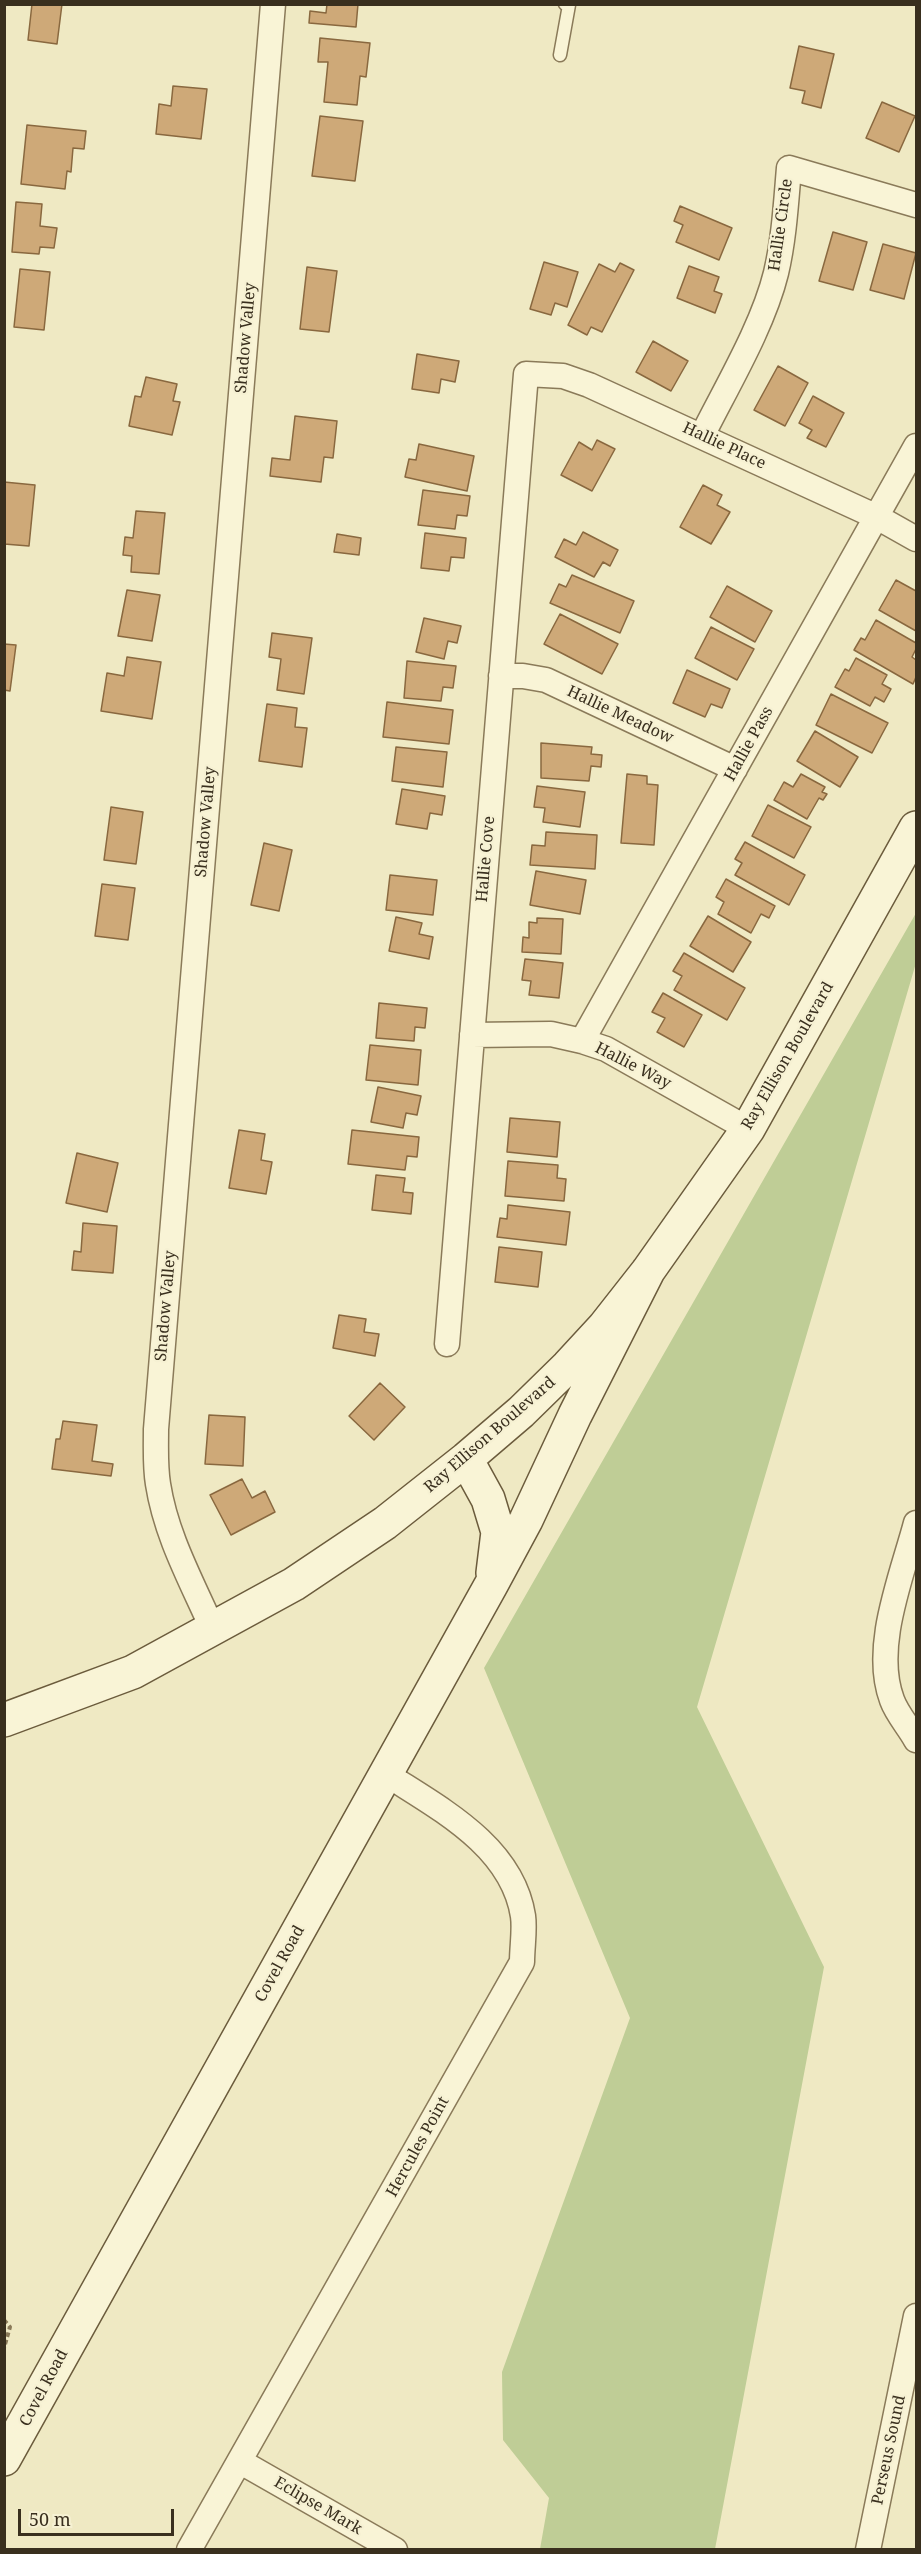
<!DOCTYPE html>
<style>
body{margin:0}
#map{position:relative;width:921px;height:2554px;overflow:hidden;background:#efe9c3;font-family:"Noto Serif",serif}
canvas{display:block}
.frame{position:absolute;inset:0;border:6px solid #392f1e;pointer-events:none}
.scale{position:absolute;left:18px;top:2509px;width:156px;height:27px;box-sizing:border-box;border:3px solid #392f1e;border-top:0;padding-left:8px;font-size:18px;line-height:21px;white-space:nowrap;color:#392f1e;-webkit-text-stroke:4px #f6f1d3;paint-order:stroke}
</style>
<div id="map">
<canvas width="921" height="2554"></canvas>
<div class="frame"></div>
<div class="scale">50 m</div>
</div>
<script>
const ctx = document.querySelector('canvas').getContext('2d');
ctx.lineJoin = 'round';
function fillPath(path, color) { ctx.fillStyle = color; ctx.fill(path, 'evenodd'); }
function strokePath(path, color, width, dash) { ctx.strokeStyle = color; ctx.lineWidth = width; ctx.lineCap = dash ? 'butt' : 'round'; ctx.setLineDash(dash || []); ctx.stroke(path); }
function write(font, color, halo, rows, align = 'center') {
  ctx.font = font + ' "Noto Serif",serif'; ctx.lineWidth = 4.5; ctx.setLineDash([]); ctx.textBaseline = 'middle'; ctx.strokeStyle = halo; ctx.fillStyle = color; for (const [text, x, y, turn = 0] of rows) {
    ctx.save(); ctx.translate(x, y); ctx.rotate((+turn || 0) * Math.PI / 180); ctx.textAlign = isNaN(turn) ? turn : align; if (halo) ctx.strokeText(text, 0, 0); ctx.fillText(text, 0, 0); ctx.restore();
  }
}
fillPath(new Path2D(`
 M 916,913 L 916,963 L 697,1707 L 824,1967 L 715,2549 L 540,2549 L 549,2498 L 503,2440 L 502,2372 L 630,2018 L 484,1668 Z`), '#bfcd96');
const building = new Path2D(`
 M 32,4 L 62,4 L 57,44 L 28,40 Z
 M 327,4 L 358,4 L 356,27 L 309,23 L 310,11 L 326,13 Z
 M 320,38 L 370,43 L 366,77 L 360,76 L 357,105 L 324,102 L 328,62 L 318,62 Z
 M 799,46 L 834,54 L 821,108 L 802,103 L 805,91 L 790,88 Z
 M 173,86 L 207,89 L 201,139 L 156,134 L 159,104 L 171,106 Z
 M 882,102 L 915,116 L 899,152 L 866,138 Z
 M 320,116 L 363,121 L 355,181 L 312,176 Z
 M 27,125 L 86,131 L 84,149 L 73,148 L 71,172 L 67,171 L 65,189 L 21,184 Z
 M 16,202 L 42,204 L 40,226 L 57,228 L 54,248 L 40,247 L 39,254 L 12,252 Z
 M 680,206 L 732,228 L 719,260 L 676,242 L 683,225 L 674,221 Z
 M 833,232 L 867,242 L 853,290 L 819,281 Z
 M 883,244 L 916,253 L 904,299 L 870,290 Z
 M 544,262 L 578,272 L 567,307 L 555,303 L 551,315 L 530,309 Z
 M 620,263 L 634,270 L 602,332 L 591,327 L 587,335 L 568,325 L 599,264 L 615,272 Z
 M 689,266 L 719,277 L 714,291 L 722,294 L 715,313 L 677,298 Z
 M 307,267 L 337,271 L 329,332 L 300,329 Z
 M 20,269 L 50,272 L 44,330 L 14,327 Z
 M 653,341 L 688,361 L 671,391 L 636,372 Z
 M 417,354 L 459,361 L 455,382 L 441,379 L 439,393 L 412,389 Z
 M 778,366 L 808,383 L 785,426 L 754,410 Z
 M 146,377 L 177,384 L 173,401 L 180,402 L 172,435 L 129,426 L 135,396 L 141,397 Z
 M 813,396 L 844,413 L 826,447 L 807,438 L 812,430 L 799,423 Z
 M 295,416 L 337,421 L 333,458 L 324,457 L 321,482 L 270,476 L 272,458 L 290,460 Z
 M 597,440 L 615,449 L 592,491 L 561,475 L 579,442 L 592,450 Z
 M 419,444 L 474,456 L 467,491 L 405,477 L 409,459 L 416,460 Z
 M 4,482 L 35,485 L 29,546 L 4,544 Z
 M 703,485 L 722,495 L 717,505 L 730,512 L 711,544 L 680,527 Z
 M 423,490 L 470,496 L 467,516 L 457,515 L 455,529 L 418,525 Z
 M 136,511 L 165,513 L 159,574 L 131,572 L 132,556 L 123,555 L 125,537 L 133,538 Z
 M 583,532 L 618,550 L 610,566 L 603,562 L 594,577 L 555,557 L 564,539 L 576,545 Z
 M 425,533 L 466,538 L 464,558 L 451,557 L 449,571 L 421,568 Z
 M 337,534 L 361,538 L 359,555 L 334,552 Z
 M 572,575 L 634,601 L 620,633 L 550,603 L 559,584 L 566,587 Z
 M 896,580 L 916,591 L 916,631 L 879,610 Z
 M 727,586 L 772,611 L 755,642 L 710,617 Z
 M 127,590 L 160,595 L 152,641 L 118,636 Z
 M 560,614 L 618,644 L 602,674 L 544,644 Z
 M 424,618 L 461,626 L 457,643 L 448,641 L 444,659 L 416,652 Z
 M 876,620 L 916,643 L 916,649 L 912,657 L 916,660 L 916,677 L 913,684 L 854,650 L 861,638 L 865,640 Z
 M 711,627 L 754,649 L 737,680 L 695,658 Z
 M 272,633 L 312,638 L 304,694 L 277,690 L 281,659 L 269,657 Z
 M 4,644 L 16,645 L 10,691 L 4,690 Z
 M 127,657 L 161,662 L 152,719 L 101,711 L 107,673 L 124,676 Z
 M 856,658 L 887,675 L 882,684 L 891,689 L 884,702 L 875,697 L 870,706 L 835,687 L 845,669 L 849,671 Z
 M 407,661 L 456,666 L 453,688 L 443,687 L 441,701 L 404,698 Z
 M 687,670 L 730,689 L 722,708 L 711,704 L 705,717 L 673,703 Z
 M 831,694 L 888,723 L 872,753 L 816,725 Z
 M 387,702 L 453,710 L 449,744 L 383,737 Z
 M 267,704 L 297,708 L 295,727 L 307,728 L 302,767 L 259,761 Z
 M 815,731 L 858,757 L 840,787 L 797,761 Z
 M 541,743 L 592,747 L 591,754 L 602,755 L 601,767 L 591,766 L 589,781 L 541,778 Z
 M 396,747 L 447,752 L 443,787 L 392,781 Z
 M 627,774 L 647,776 L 647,784 L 658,785 L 654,845 L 621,843 Z
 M 801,774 L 825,787 L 822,792 L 827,794 L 823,800 L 819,798 L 807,819 L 774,800 L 784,782 L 793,787 Z
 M 537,786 L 585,792 L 580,827 L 543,822 L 545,808 L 534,807 Z
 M 402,789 L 445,796 L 442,815 L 430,813 L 427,829 L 396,824 Z
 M 768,805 L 811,827 L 794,858 L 752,836 Z
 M 111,807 L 143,812 L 136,864 L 104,860 Z
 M 546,832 L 597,835 L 595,869 L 530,865 L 532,845 L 545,846 Z
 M 745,842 L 805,875 L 789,905 L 735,875 L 742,863 L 735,859 Z
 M 264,843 L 292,850 L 279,911 L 251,905 Z
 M 536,871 L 586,880 L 580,914 L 530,905 Z
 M 390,875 L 437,880 L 433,915 L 386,910 Z
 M 726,879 L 775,906 L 769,918 L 761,914 L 751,933 L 718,914 L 724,902 L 716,897 Z
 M 102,884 L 135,888 L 128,940 L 95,936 Z
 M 708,916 L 751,942 L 733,972 L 690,946 Z
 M 396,917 L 422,923 L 419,934 L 433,937 L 429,959 L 389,951 Z
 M 537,918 L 563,919 L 561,954 L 522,952 L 523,937 L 529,938 L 529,922 L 537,923 Z
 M 684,953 L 745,988 L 727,1020 L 674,990 L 682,976 L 673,971 Z
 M 525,959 L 563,963 L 559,998 L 529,995 L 531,981 L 522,980 Z
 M 663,993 L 702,1015 L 684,1047 L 657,1032 L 665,1018 L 652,1012 Z
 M 379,1003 L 427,1008 L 425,1028 L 415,1027 L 414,1041 L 376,1038 Z
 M 370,1045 L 421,1050 L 418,1085 L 366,1080 Z
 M 378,1087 L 421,1096 L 417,1115 L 406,1113 L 403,1128 L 371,1122 Z
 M 510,1118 L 560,1122 L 557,1157 L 507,1152 Z
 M 239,1130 L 265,1134 L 261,1160 L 272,1162 L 266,1194 L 229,1188 Z
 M 352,1130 L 419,1137 L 417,1157 L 407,1156 L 405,1170 L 348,1164 Z
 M 77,1153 L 118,1163 L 107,1212 L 66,1203 Z
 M 508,1161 L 558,1165 L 557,1178 L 566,1179 L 564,1201 L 505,1196 Z
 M 376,1175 L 405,1178 L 403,1192 L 413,1193 L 411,1214 L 372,1210 Z
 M 508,1205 L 570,1212 L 566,1245 L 497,1237 L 500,1218 L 507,1219 Z
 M 83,1223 L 117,1226 L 113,1273 L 72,1270 L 74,1251 L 81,1252 Z
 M 499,1247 L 542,1252 L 538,1287 L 495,1282 Z
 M 339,1315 L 366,1319 L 364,1332 L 379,1334 L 375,1356 L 333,1348 Z
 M 380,1383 L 405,1407 L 374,1440 L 349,1416 Z
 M 209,1415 L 245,1417 L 243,1466 L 205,1464 Z
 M 63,1421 L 97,1425 L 92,1461 L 113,1464 L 111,1476 L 52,1469 L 56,1439 L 60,1439 Z
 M 242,1479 L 252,1498 L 265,1491 L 275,1512 L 231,1535 L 210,1495 Z`);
fillPath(building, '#cea978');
strokePath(building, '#89683f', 1.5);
const lane = new Path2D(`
 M 560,55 L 569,5 L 565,4`);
const street = new Path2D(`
 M 702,436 C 727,386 763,326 776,273 C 784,239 786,203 789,168 L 916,205
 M 501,676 L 523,676 L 546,680 L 735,769
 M 472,1035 L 551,1034 L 582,1041 L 606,1049 L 748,1129
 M 582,1041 L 916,446
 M 447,1344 L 526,374 L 563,376 L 589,385 L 877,517 L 916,539
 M 916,1523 C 902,1576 872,1647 892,1700 C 897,1714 909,1727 916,1740
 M 213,1630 C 192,1582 166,1536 158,1484 C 155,1466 156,1447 156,1429 L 273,4
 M 241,2462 L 395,2550
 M 189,2550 L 522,1962 C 522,1947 525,1930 523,1916 C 512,1846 440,1809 386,1774
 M 868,2550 L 916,2316`);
const secondary = new Path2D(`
 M 466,1459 L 488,1499 L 498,1532 L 493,1573
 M 4,1720 L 133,1672 L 294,1584 L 385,1523 L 466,1459 L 521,1412 L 568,1366 L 604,1327 L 648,1271 L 748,1129 L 916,828
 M 4,2459 L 491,1585 L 526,1520 L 575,1415 L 648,1271`);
strokePath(lane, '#8a7a59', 15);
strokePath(street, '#8a7a59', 27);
strokePath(secondary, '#6b5b3c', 36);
strokePath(new Path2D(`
 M 4,2320 L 10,2327 L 4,2348`), '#8a7a59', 4, [4.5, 3]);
strokePath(lane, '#f9f4d6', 12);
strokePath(street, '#f9f4d6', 24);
strokePath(secondary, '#f9f4d6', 33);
write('16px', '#392f1e', '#f6f1d3', [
 ["Hallie Circle",781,225,-82],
 ["Shadow Valley",246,338,-85],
 ["Hallie Place",724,446,25],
 ["Hallie Meadow",620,715,25],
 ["Hallie Pass",749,744,-61],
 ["Shadow Valley",206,822,-85],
 ["Hallie Cove",486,859,-85],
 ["Ray Ellison Boulevard",788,1056,-60],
 ["Hallie Way",633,1066,27],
 ["Shadow Valley",166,1306,-85],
 ["Ray Ellison Boulevard",490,1435,-41],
 ["Covel Road",280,1964,-61],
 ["Hercules Point",418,2147,-61],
 ["Covel Road",44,2388,-62],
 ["Perseus Sound",889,2450,-78],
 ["Eclipse Mark",318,2506,30]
]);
</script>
